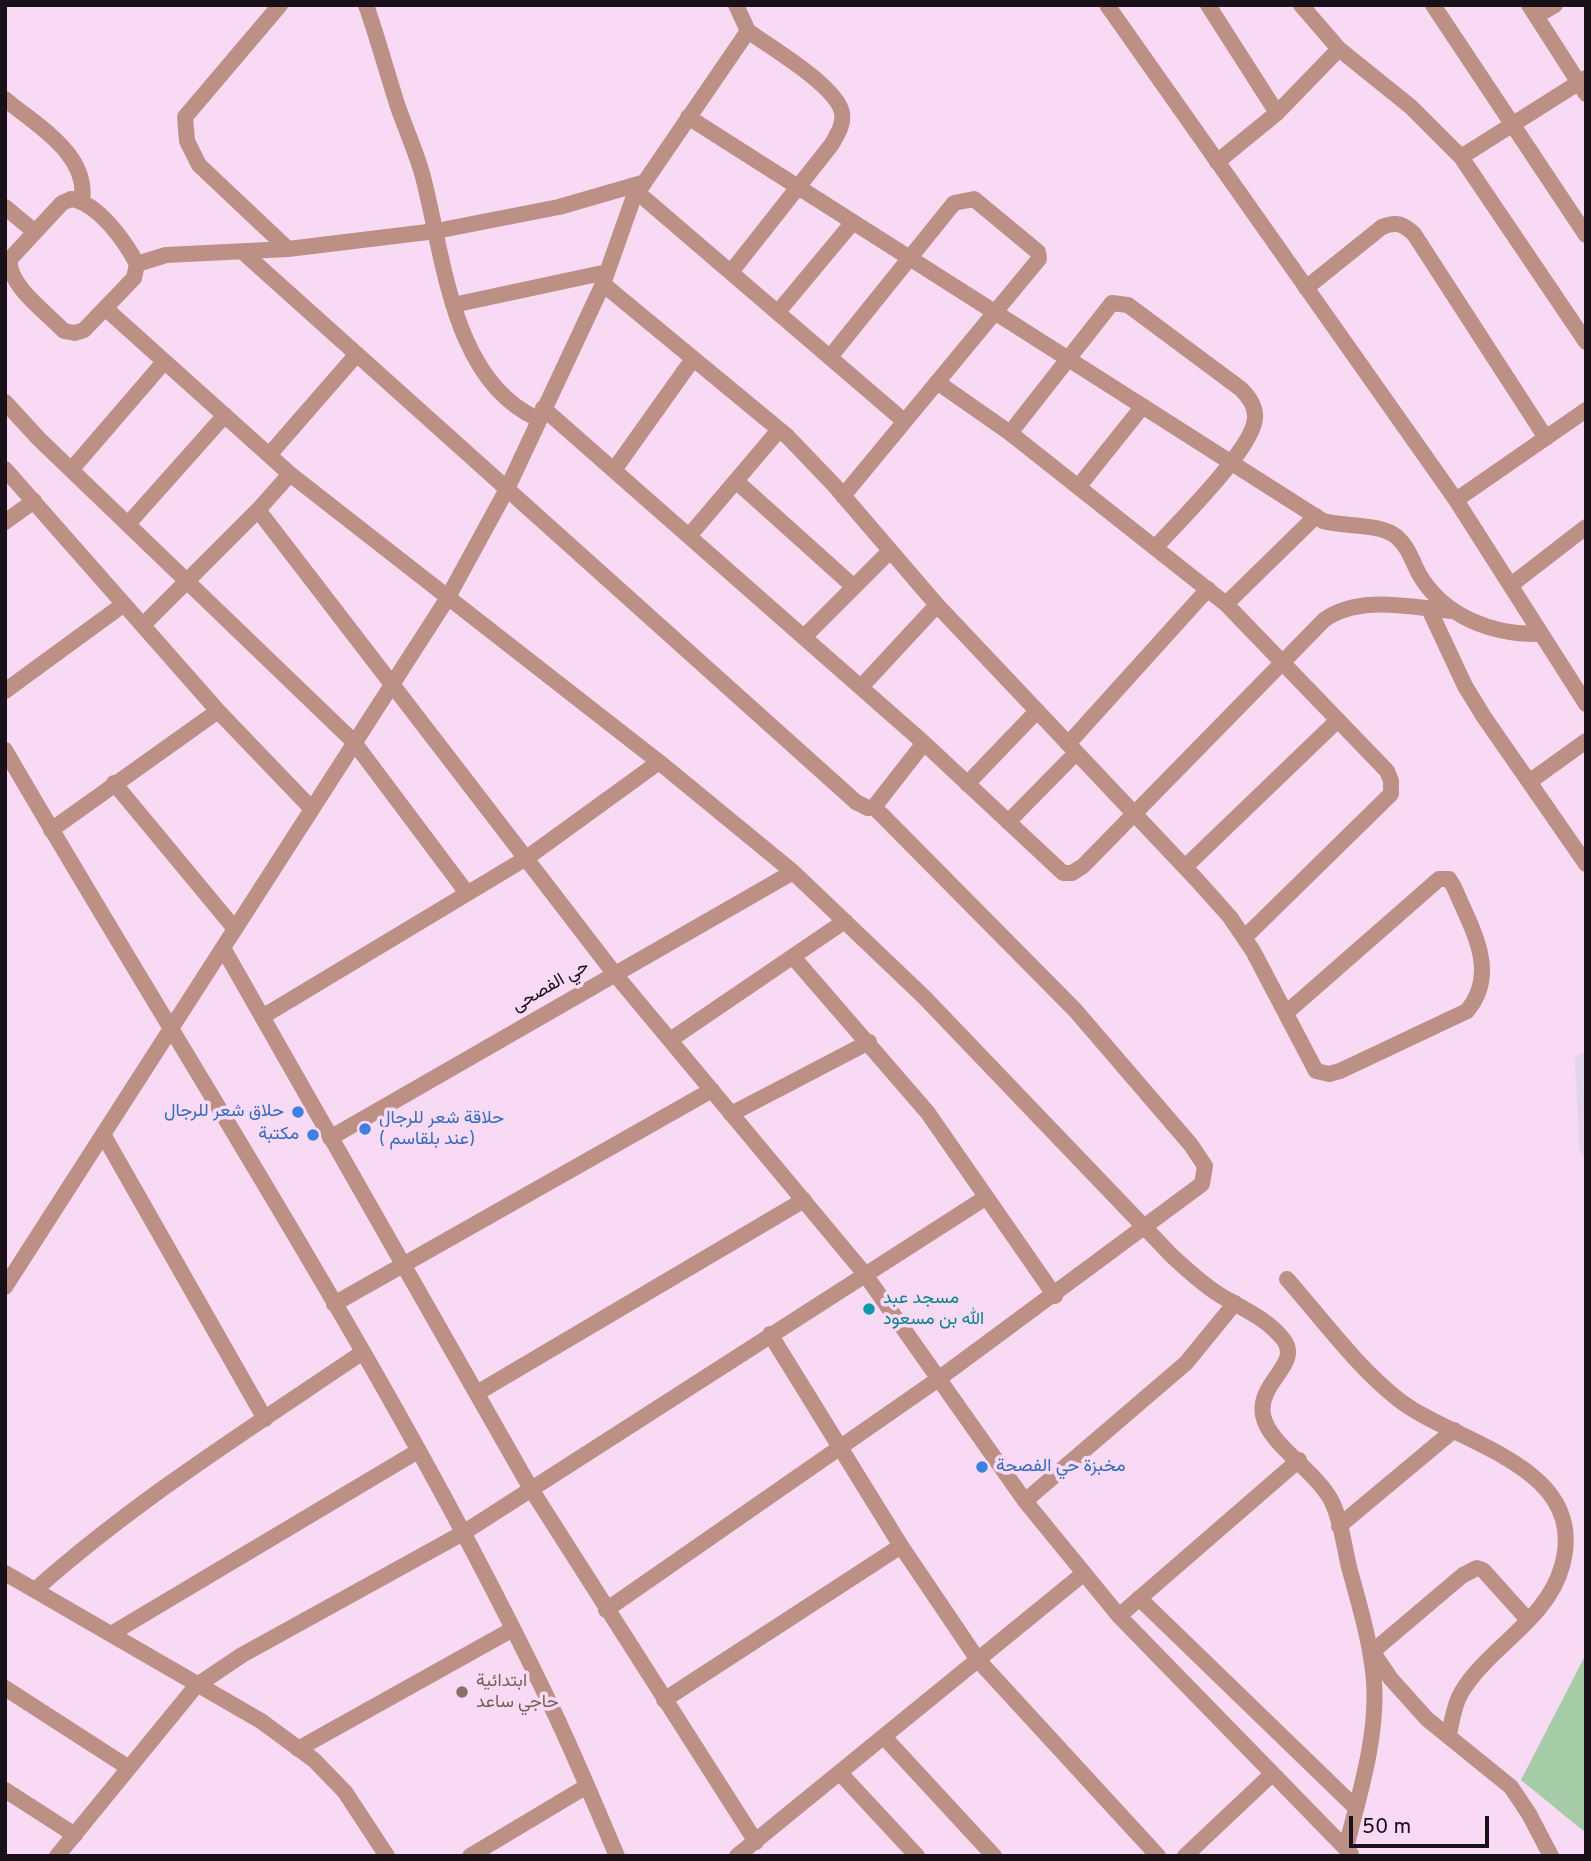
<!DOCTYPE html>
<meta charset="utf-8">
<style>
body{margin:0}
#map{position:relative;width:1591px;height:1861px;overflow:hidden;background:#f8daf5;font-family:Overpass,sans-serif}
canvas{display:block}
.frame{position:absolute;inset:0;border:7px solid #1a101a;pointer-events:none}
.scale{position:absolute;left:1349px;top:1816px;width:140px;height:32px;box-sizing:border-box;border:4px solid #1a101a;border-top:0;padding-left:9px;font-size:21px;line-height:24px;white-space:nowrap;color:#1a101a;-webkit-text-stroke:5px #f8daf5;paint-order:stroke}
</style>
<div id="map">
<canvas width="1591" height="1861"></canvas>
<div class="frame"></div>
<div class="scale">50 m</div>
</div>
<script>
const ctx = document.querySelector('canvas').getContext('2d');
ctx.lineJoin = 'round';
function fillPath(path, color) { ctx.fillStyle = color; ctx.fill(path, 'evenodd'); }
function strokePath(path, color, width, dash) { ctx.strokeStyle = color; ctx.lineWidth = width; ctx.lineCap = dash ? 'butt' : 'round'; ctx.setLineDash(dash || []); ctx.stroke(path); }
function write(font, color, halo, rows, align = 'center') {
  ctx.font = font + ' Overpass,Vazirmatn,sans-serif'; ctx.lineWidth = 7; ctx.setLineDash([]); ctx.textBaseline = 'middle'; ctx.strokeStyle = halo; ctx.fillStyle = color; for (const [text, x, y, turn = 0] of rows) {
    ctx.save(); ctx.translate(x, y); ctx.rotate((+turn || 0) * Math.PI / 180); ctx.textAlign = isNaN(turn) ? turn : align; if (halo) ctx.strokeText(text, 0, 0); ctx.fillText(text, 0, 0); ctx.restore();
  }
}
fillPath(new Path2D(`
 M 1586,1051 L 1586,1159 L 1579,1149 L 1575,1057 Z`), '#e3d5e8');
fillPath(new Path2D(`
 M 1586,1654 L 1586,1833 L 1521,1780 Z`), '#a5cba7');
strokePath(new Path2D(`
 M 280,5 L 185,117 L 187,141 L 199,165 L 288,249
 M 366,5 C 378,39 387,73 398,107 C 406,130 417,154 423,177 C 444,257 452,381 538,419
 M 1107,5 L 1456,500 L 1586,704
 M 1208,5 L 1277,113
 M 1301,5 L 1339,49 L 1411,107 L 1461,157 L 1586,342
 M 1433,5 L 1586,235
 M 1529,5 L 1586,94
 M 1536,16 L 1555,5
 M 5,99 C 37,126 89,154 82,201
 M 688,117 L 1323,521 C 1345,527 1380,523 1397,537 C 1409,548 1412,561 1419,574 C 1444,617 1493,635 1540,634
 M 1461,157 L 1586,78
 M 1217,162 L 1277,113 L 1339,49
 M 637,192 L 904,421
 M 71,199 C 98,203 125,241 137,264 L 134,278 L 84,330 L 75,333 L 64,331 C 47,313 7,285 10,259 L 62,203 Z
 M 5,207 L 35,232
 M 244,253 L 856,802 L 868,808 L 874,807 L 1075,1010 L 1191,1145 L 1205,1166 L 1202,1184 L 937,1380 L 606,1610
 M 137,264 L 166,255 L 288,249 L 436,231 L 559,207 L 642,183
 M 731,272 L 832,144 C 837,134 844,125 842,113 C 837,86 771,48 748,31
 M 603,284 L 787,436 L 834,485 L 937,605 L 1197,880 L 1230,917 L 1253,951 L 1316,1071 L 1329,1074 L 1340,1071 L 1467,1011 C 1500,972 1471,928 1454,887 L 1449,879 L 1439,879 L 1286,1013
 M 1306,288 L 1382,227 C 1397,221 1403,224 1414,234 L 1546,438
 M 453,305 L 607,272
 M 105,308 L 290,474 L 659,762 L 793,872 L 924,997 L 1173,1257 C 1189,1271 1204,1286 1223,1297 C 1244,1309 1267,1319 1283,1339 C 1303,1364 1257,1382 1263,1415 C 1268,1444 1315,1470 1331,1500 C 1341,1519 1344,1546 1349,1567 C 1359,1604 1371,1643 1374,1681 C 1378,1737 1359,1795 1346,1848
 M 778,312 L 853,222
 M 830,357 L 954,203 L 974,199 L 1038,252 L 1039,259 L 843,496
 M 937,382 L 1010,433 L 1226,604 L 1387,771 L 1391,781 L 1391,794 L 1244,938
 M 5,402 L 39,439 L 353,741 L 467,893
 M 543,408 L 924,743 L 1063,873 L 1072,873 L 1083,866 L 1324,620 C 1360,594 1412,608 1454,611
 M 1010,433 L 1112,303 L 1128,305 L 1241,389 C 1249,397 1256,406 1255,418 C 1254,448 1177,523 1155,548
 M 269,455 L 357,354
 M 5,469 L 218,711 L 311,808
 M 71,470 L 164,362
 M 614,470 L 693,359
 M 736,481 L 854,587
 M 1079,486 L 1143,406
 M 1456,500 L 1586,410
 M 258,510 L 614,973 L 864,1273 L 1025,1501 L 1119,1616 L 1351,1854
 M 5,522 L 34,501
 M 128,524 L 225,415
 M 689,536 L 779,430
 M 1511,585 L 1586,527
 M 1226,604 L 1316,516
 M 1429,609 L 1465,686 L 1484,717 L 1586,864
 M 143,625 L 258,510 L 290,474
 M 804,637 L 890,551
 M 861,687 L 937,605
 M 5,691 L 124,604
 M 1068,744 L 1208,589
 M 5,750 C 190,1069 394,1377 553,1710 C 576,1758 596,1807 617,1856
 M 1529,782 L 1586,741
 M 114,783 L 235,929
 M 967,784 L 1037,711
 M 874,807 L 924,743
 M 1008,822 L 1076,753
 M 51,830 L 218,711
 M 1185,867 L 1338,720
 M 223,948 L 531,1489 L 756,1842
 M 793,957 L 928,1113 L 1055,1296
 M 262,1017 L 528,857 L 659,762
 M 670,1040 L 845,921
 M 731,1114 L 869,1042
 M 104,1136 L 265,1419
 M 330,1138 L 793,872
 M 1287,1279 C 1322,1319 1357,1367 1399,1400 C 1456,1444 1590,1465 1562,1566 C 1547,1621 1489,1646 1461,1693 C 1454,1705 1452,1721 1449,1734
 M 5,1287 L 447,599 L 507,489 L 603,284 L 633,199 L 748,31 L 736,5
 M 334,1304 L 712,1090
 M 770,1334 L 901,1546 L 978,1660 L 1158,1856
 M 477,1393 L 804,1200
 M 1025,1501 L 1186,1363 L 1235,1303
 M 1339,1526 L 1454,1430
 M 5,1573 L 261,1721 L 314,1760 L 345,1792 L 387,1856
 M 35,1590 C 136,1500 251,1428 363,1352
 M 1139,1598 L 1356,1808
 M 1119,1616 L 1299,1460
 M 111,1634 L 418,1451
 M 1372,1651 L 1391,1679 L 1427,1719 L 1511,1787 L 1529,1814 L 1551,1856
 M 1372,1652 L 1463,1575 L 1477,1568 L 1483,1570 L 1528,1620
 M 5,1688 L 129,1768
 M 664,1700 L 901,1546
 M 884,1737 L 994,1856
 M 298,1749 L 513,1629
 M 840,1773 L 917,1856
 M 5,1790 L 75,1835
 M 57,1856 L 196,1686 L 242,1655 L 463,1533 L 985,1198
 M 470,1856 L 587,1786
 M 737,1856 L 1083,1574
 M 1185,1856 L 1272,1774`), '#bd9085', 16);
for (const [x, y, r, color] of [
 [298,1112,7,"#3f7fe0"],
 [365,1129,7,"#3f7fe0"],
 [313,1135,7,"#3f7fe0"],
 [869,1309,7,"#0f9aa8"],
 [982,1467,7,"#3f7fe0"],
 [462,1692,7,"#8d6e63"]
]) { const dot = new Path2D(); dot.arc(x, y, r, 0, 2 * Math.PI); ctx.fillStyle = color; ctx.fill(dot); strokePath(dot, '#f8daf5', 2.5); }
write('18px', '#1a101a', '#f8daf5', [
 ["حي الفصحى",551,987,-30]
]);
write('18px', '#366cbe', '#f8daf5', [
 ["حلاق شعر للرجال",284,1112],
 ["حلاقة شعر للرجال",379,1119,"left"],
 ["( عند بلقاسم)",379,1140,"left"],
 ["مكتبة",299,1135],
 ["مخبزة حي الفصحة",996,1467,"left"]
], 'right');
write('18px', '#0d838f', '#f8daf5', [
 ["مسجد عبد",883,1299],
 ["الله بن مسعود",883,1320]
], 'left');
write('18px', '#785e54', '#f8daf5', [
 ["ابتدائية",476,1682],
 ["حاجي ساعد",476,1703]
], 'left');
</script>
